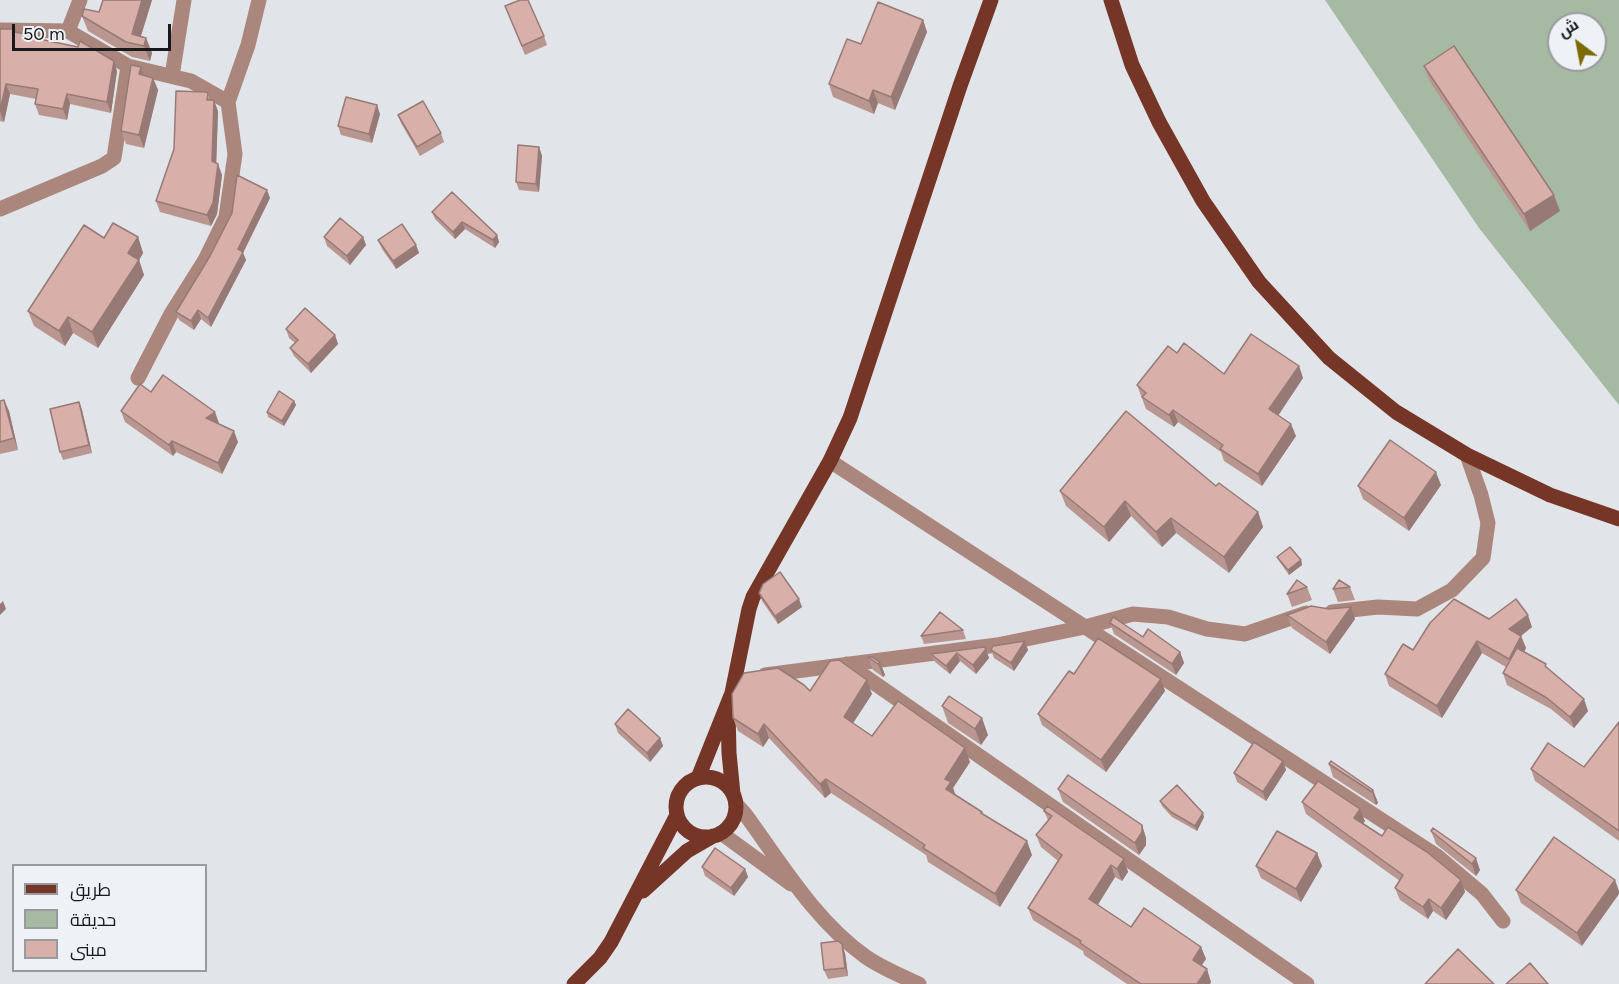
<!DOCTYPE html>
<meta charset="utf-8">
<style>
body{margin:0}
#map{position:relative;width:1619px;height:984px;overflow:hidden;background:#e1e4e9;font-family:Figtree,Cairo,sans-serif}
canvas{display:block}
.legend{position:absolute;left:12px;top:864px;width:195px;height:108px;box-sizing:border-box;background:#eef2f6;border:2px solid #989b9e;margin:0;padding:8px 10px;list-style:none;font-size:18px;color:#18191a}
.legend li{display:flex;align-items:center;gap:12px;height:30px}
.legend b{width:30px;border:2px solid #989b9e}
.north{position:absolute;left:1547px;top:12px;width:60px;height:60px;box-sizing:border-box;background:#eef2f6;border:2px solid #989b9e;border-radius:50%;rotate:328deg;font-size:16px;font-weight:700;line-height:24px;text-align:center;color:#18191a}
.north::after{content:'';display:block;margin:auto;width:21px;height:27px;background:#7c6b05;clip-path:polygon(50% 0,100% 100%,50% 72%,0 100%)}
.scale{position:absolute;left:12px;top:24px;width:159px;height:27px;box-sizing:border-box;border:3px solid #18191a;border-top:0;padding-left:8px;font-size:18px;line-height:21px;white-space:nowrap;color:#18191a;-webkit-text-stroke:4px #eef2f6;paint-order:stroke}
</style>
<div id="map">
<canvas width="1619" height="984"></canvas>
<ul class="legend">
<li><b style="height:8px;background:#753627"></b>طريق</li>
<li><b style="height:16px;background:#a6b9a2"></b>حديقة</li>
<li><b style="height:16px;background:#d8afa9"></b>مبنى</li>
</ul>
<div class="north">ش</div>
<div class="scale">50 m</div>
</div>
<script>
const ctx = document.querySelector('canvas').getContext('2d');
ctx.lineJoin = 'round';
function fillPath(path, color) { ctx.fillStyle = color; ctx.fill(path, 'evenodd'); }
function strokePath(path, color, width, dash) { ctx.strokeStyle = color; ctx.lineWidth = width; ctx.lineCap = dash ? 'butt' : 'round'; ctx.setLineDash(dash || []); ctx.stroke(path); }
fillPath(new Path2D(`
 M 1325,0 L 1619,0 L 1619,405 L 1479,228 ZM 1559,24 L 1595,24 L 1595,60 L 1559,60 Z`), '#a6b9a2');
strokePath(new Path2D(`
 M 0,30 L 68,31 L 80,0
 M 68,31 L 128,66
 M 172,76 L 184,0
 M 228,102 L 248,45 L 259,0
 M 0,209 L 102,166 L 114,158 L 128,66 L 191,81 L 228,102 L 235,154 L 226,217 L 205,260 L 171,314 L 138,378
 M 830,461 L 1437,856 L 1482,894 L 1503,921
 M 1332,612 L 1378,607 L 1417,609 L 1452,590 L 1483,558 L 1488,523 L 1481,495 L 1467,455
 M 847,664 L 1307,984
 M 765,675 L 997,645 L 1085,627 L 1133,614 L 1168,617 L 1207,629 L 1245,634 L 1306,613
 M 736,804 L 745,814 C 781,863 815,921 866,957 C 882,968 901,976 919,984
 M 721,833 L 791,884`), '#ab867c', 15);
strokePath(new Path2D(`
 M 1111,0 L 1132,65 L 1159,122 L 1203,201 L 1259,282 L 1329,358 L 1396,412 L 1467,455 L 1550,495 L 1619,519
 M 728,711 L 729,753 L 733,794
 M676 807a30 30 0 1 1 60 0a30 30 0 1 1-60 0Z
 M 698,778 L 732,693 L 749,609 L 753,597 L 830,461 L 850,418 L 960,86 L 991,0
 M 643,891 L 687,851 L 713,836
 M 574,984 L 600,958 L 611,942 L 677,815`), '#753627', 15);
fillPath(new Path2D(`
 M 103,0 L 152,0 L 141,36 L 146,38 L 152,53 L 150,61 L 132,57 L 88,31 L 82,16 L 99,12 Z
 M 505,6 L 544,36 L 547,45 L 525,55 Z
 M 923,20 L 927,32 L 895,110 L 878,103 L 874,114 L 833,97 L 829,84 L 861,44 Z
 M 0,29 L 15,32 L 46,41 L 117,71 L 111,113 L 70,104 L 67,120 L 39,115 L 35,104 L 36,99 L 10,94 L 4,122 L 0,121 Z
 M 1424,66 L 1560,211 L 1530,231 L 1430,82 Z
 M 143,75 L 153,78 L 158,90 L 144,148 L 126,144 L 121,131 Z
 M 208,93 L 210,100 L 218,111 L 216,163 L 218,164 L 222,175 L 217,214 L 211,226 L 160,212 L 156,201 Z
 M 380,114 L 372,143 L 341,135 L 338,126 Z
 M 398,115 L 441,133 L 444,142 L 420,156 L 401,123 Z
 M 539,147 L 542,156 L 539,192 L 519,190 L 516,182 Z
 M 270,198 L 243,253 L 246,260 L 211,327 L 201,319 L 194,330 L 179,320 L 176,312 Z
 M 432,212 L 497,235 L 499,242 L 495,248 L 465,229 L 455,239 L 435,219 Z
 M 138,237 L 143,253 L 139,260 L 144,275 L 98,348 L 73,333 L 65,346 L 34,326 L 28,311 L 104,238 Z
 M 324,237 L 363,237 L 366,245 L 350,265 L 327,246 Z
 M 378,240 L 416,245 L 419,253 L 396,269 L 382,249 Z
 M 286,329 L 335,335 L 338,344 L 311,373 L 294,356 L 290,348 L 295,343 L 289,338 Z
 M 1299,366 L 1303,378 L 1278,415 L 1296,436 L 1262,486 L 1224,461 L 1221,452 L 1178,422 L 1174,427 L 1146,409 L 1137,385 Z
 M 151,392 L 219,423 L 218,423 L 238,442 L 222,474 L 176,452 L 173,456 L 125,422 L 121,411 Z
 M 4,400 L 9,411 L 18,450 L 0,454 L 0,401 Z
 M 294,401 L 296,405 L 284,426 L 268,417 L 267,412 Z
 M 79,402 L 82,410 L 92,453 L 63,460 L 60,452 Z
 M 1441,485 L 1409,531 L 1363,499 L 1358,486 Z
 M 1216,486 L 1258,512 L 1263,527 L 1229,573 L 1176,533 L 1162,547 L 1131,516 L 1109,542 L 1066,506 L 1060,491 Z
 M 1277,557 L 1301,560 L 1302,565 L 1289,575 L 1279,561 Z
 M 1307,587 L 1312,600 L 1292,607 L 1287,594 Z
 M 1350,587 L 1355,600 L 1338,602 L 1333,589 Z
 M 759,593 L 802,607 L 778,624 L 762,601 Z
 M 1287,615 L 1355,619 L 1330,654 L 1292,628 Z
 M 1489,619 L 1532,627 L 1521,636 L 1526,648 L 1524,652 L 1548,668 L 1588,711 L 1574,728 L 1551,709 L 1507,685 L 1503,673 L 1506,667 L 1482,653 L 1442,718 L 1389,686 L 1385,674 Z
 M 1110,623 L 1180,652 L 1184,663 L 1176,675 L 1114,634 Z
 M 963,630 L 966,639 L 924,644 L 921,636 Z
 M 1025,641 L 1028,650 L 1014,671 L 994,658 L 991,650 Z
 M 984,647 L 989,658 L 976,674 L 960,661 L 950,674 L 935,662 L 931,654 Z
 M 868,657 L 880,662 L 885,675 L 883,677 L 873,670 Z
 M 1074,674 L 1161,679 L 1165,691 L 1106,772 L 1042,725 L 1038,714 Z
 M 810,691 L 872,694 L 853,723 L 872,736 L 970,762 L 953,788 L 955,794 L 982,812 L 983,815 L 1032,855 L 1000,907 L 928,862 L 926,855 L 831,793 L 825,798 L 769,738 L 763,747 L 738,731 L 733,718 Z
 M 942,706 L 988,735 L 981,745 L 948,723 Z
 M 1619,722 L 1619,841 L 1535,781 L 1531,769 L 1584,767 Z
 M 615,724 L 660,738 L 663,746 L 650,762 L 618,733 Z
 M 1283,761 L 1286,770 L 1266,801 L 1237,782 L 1234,773 Z
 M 1329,764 L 1373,790 L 1378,803 L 1376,805 L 1333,777 Z
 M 1058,789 L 1142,825 L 1146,838 L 1146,845 L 1139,855 L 1063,802 Z
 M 1160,801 L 1204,817 L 1197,831 L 1172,817 L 1162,806 Z
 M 1302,802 L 1365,821 L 1363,823 L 1382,836 L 1461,880 L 1465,892 L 1446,920 L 1433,911 L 1428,919 L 1400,900 L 1395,888 L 1400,881 L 1306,814 Z
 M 1044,811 L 1124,859 L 1128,872 L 1122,881 L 1115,877 L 1098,905 L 1131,927 L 1201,947 L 1206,959 L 1201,966 L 1211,982 L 1210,984 L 1127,984 L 1084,955 L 1083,951 L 1033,920 L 1028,908 L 1058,861 L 1041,847 L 1036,835 L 1048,820 Z
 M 1431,831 L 1480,870 L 1476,876 L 1436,844 Z
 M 1554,837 L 1582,946 L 1521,903 L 1516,890 Z
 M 1317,853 L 1322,866 L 1301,902 L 1261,878 L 1256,866 Z
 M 702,867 L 745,869 L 748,877 L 734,896 L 705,876 Z
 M 845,953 L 848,976 L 828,979 L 824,970 Z`), '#ba9691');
fillPath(new Path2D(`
 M 142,0 L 152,0 L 138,45 L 132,34 Z
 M 923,20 L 927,32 L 895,110 L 891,97 Z
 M 146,38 L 152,53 L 150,61 L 144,46 Z
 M 114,61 L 117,71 L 111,113 L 107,102 Z
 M 141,67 L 145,80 L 139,74 Z
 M 153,78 L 158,90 L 144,148 L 139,135 Z
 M 6,84 L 10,94 L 4,122 L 0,111 Z
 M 873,90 L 878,103 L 874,114 L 869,101 Z
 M 67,94 L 70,104 L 67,120 L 63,109 Z
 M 214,100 L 218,111 L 216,172 L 212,161 Z
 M 377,105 L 380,114 L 372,143 L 369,134 Z
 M 539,147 L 542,156 L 539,192 L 536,184 Z
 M 218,164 L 222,175 L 217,214 L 211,226 L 207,215 Z
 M 267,190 L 270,198 L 243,253 L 246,260 L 211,327 L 208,318 L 238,249 Z
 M 1554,195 L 1560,211 L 1530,231 L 1524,214 Z
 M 462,222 L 465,229 L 455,239 L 453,232 Z
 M 497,235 L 499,242 L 495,248 L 493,240 Z
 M 138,237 L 143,253 L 139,260 L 144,275 L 98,348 L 92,332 L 128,253 Z
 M 363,237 L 366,245 L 350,265 L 347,256 Z
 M 416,245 L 419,253 L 396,269 L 393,261 Z
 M 198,310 L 201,319 L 194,330 L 191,321 Z
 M 68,317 L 73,333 L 65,346 L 59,331 Z
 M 335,335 L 338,344 L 311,373 L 308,364 Z
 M 1299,366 L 1303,378 L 1274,422 L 1269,409 Z
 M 4,400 L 9,411 L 18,450 L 14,438 Z
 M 294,401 L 296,405 L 284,426 L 282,421 Z
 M 79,402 L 82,410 L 92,453 L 89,445 Z
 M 1173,410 L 1178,422 L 1174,427 L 1169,415 Z
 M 215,412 L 219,423 L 210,429 L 206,418 Z
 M 1291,424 L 1296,436 L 1262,486 L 1258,474 Z
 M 234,431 L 238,442 L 222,474 L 218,463 Z
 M 172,441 L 176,452 L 173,456 L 169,445 Z
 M 1436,472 L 1441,485 L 1409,531 L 1404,518 Z
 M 1125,501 L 1131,516 L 1109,542 L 1104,527 Z
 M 1258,512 L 1263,527 L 1229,573 L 1224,557 Z
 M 1171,518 L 1176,533 L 1162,547 L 1156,532 Z
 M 1301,560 L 1302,565 L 1289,575 L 1288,570 Z
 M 799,599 L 802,607 L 778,624 L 775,616 Z
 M 3,601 L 6,609 L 0,615 L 0,604 Z
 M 1351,607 L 1355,619 L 1330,654 L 1326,642 Z
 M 1528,615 L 1532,627 L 1514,641 L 1509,629 Z
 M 1521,636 L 1526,648 L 1513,671 L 1509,659 Z
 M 1025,641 L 1028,650 L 1014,671 L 1011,663 Z
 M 1477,641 L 1482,653 L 1442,718 L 1437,706 Z
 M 986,649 L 989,658 L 976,674 L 973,665 Z
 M 1180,652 L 1184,663 L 1176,675 L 1172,664 Z
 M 957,653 L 960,661 L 950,674 L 946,666 Z
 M 880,662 L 885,675 L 883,677 L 878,664 Z
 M 1161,679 L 1165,691 L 1106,772 L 1101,760 Z
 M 867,680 L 872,694 L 848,731 L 844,717 Z
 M 1584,699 L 1588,711 L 1574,728 L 1570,717 Z
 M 982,718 L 988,735 L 981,745 L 975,729 Z
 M 764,724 L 769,738 L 763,747 L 758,734 Z
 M 660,738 L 663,746 L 650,762 L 647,753 Z
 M 965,748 L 970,762 L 953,788 L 956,796 L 946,789 L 945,779 Z
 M 1283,761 L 1286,770 L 1266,801 L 1263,792 Z
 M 826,779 L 831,793 L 825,798 L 820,784 Z
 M 1373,790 L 1378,803 L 1376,805 L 1372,792 Z
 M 1360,809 L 1365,821 L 1358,830 L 1354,818 Z
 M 1203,813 L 1204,817 L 1197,831 L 1195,826 Z
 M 1142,825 L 1146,838 L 1146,845 L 1139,855 L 1135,843 Z
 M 1027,841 L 1032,855 L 1000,907 L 995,894 Z
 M 1317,853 L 1322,866 L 1301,902 L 1296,889 Z
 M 1476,858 L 1480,870 L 1476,876 L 1472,864 Z
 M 1124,859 L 1128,872 L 1122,881 L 1117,869 Z
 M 1111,865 L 1115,877 L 1093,912 L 1089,899 Z
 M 745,869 L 748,877 L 734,896 L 731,888 Z
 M 1461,880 L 1465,892 L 1446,920 L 1441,908 Z
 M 1615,880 L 1619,891 L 1619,894 L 1582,946 L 1577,933 Z
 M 1429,899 L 1433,911 L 1428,919 L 1423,907 Z
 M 842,944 L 845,953 L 848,976 L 845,968 Z
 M 1201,947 L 1206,959 L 1197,972 L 1193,960 Z
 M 1207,969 L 1211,982 L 1210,984 L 1197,984 Z`), '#977a76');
const building = new Path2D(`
 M 103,0 L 142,0 L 132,34 L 146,38 L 144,46 L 126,42 L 82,16 L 84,9 L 99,12 Z
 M 520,0 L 528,0 L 544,36 L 522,46 L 505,6 Z
 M 878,2 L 923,20 L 891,97 L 873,90 L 869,101 L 829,84 L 847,39 L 861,44 Z
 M 0,29 L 15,29 L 14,32 L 45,37 L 44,40 L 78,47 L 80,41 L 114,61 L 107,102 L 67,94 L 63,109 L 35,104 L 38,89 L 6,84 L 0,111 Z
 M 1454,46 L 1554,195 L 1524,214 L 1424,66 Z
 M 131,65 L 141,67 L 139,74 L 153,78 L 139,135 L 121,131 Z
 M 176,91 L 206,92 L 208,93 L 207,100 L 214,100 L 212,161 L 218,164 L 213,203 L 207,215 L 156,201 L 174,149 Z
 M 346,97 L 377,105 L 369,134 L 338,126 Z
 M 423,101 L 441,133 L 417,147 L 398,115 Z
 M 518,145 L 539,147 L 536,184 L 516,182 Z
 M 237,175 L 267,190 L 238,249 L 243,252 L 208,318 L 198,310 L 191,321 L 176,312 L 210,256 L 232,213 Z
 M 452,192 L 497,235 L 493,240 L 462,222 L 453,232 L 432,212 Z
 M 340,218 L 363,237 L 347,256 L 324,237 Z
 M 113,223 L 138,237 L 128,253 L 139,260 L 92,332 L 68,317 L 59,331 L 28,311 L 84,225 L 104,238 Z
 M 402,224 L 416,245 L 393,261 L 378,240 Z
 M 305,308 L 335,335 L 308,364 L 290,348 L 298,340 L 286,329 Z
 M 1251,334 L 1299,366 L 1269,409 L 1291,424 L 1258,474 L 1220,449 L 1223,445 L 1173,410 L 1169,415 L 1142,397 L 1146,393 L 1137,385 L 1168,346 L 1177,353 L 1184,343 L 1224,374 Z
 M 163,375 L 215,412 L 206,418 L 234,431 L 218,463 L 172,441 L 169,445 L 121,411 L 140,384 L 151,392 Z
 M 279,391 L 294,401 L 282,421 L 267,412 Z
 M 4,400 L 14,438 L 0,442 L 0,401 Z
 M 79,402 L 89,445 L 60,452 L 50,409 Z
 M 1126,411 L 1216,486 L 1219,483 L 1258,512 L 1224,557 L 1171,518 L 1156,532 L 1125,501 L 1104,527 L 1060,491 Z
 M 1390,440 L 1436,472 L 1404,518 L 1358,486 Z
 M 1290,547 L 1301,560 L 1288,570 L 1277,557 Z
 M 780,572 L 799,599 L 775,616 L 759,593 L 763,584 Z
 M 1297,580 L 1307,587 L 1287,594 Z
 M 1339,580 L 1350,587 L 1333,589 Z
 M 1454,599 L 1489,619 L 1516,599 L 1528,615 L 1509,629 L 1521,636 L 1509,659 L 1477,641 L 1437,706 L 1385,674 L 1403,644 L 1413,650 L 1430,623 Z
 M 1311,606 L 1329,609 L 1351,607 L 1326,642 L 1287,615 Z
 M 940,612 L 963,630 L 921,636 Z
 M 1113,617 L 1143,637 L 1148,629 L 1180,652 L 1172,664 L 1110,623 Z
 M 1098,638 L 1161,679 L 1101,760 L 1038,714 L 1069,671 L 1074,674 Z
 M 1025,641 L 1011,663 L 991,650 L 993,646 Z
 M 984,647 L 986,649 L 973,665 L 957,653 L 946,666 L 931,654 Z
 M 1517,648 L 1546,664 L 1545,666 L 1584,699 L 1570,717 L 1547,698 L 1503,673 Z
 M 868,657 L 872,657 L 880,662 L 878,664 Z
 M 839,660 L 867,680 L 844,717 L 872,736 L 898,701 L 965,748 L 945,779 L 951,782 L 946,789 L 982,812 L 981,813 L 1027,841 L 995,894 L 923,848 L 925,845 L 826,779 L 820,784 L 764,724 L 758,734 L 733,718 L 732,694 L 744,673 L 778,668 L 804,685 L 810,691 L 830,661 Z
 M 949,696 L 982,718 L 975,729 L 942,706 Z
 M 628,709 L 660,738 L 647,753 L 615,724 Z
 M 1619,722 L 1619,831 L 1531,769 L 1548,743 L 1584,767 Z
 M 1254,742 L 1283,761 L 1263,792 L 1234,773 Z
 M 1331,761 L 1373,790 L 1372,792 L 1329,764 Z
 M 1068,775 L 1142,825 L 1142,832 L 1135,843 L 1058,789 Z
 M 1318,781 L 1360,809 L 1354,818 L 1382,836 L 1388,827 L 1427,852 L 1461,880 L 1441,908 L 1429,899 L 1423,907 L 1395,888 L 1403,875 L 1302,802 Z
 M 1177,785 L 1203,813 L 1195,826 L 1171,812 L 1160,801 Z
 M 1047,806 L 1124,859 L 1117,869 L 1111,865 L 1089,899 L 1131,927 L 1144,908 L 1201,947 L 1193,960 L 1207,969 L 1197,984 L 1141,984 L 1080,943 L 1081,941 L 1028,908 L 1062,855 L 1036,835 L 1052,816 L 1044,811 Z
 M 1433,828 L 1476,858 L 1472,864 L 1431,831 Z
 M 1277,831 L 1317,853 L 1296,889 L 1256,866 Z
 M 1554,837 L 1615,880 L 1577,933 L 1516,890 Z
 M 715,848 L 745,869 L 731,888 L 702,867 Z
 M 838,941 L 842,944 L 845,968 L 824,970 L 821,943 Z
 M 1458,949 L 1494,984 L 1425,984 Z
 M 1530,963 L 1548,984 L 1506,984 Z`);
fillPath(building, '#d8afa9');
strokePath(building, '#977a76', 1.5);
</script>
